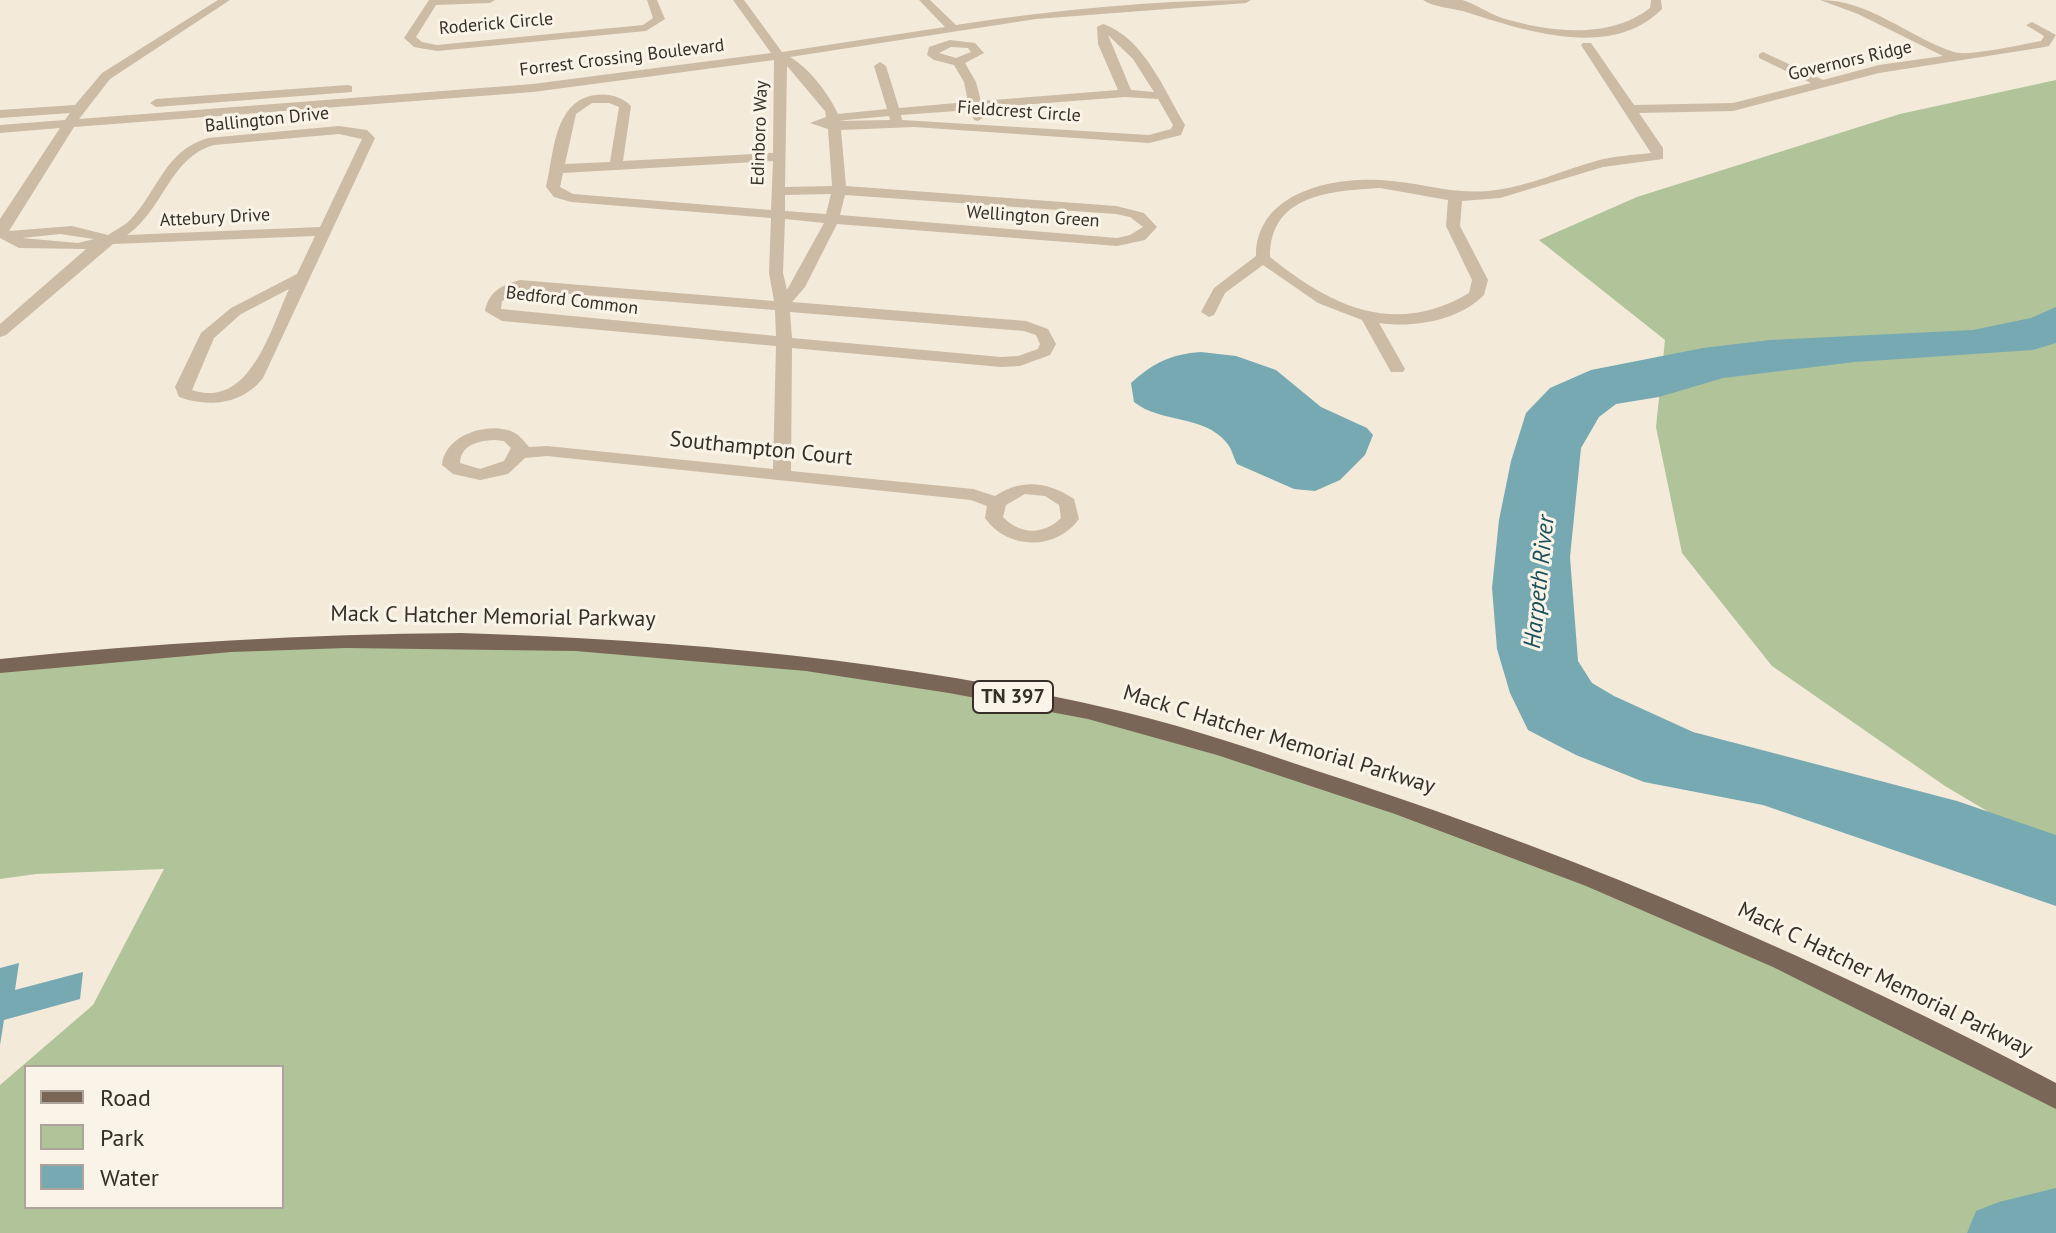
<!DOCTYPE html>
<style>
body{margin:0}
#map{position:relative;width:2056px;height:1233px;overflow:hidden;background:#f3eada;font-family:"PT Sans",sans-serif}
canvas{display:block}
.legend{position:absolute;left:24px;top:1065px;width:260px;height:144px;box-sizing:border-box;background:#faf3e7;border:2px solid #aca49a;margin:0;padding:10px 14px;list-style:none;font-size:24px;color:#372e27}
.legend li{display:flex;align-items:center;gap:16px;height:40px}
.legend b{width:40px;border:2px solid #aca49a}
</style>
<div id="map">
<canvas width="2056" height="1233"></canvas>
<ul class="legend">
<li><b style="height:10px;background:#7a6657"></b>Road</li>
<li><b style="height:22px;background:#b1c399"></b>Park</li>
<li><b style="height:22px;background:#77a9b2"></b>Water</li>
</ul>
</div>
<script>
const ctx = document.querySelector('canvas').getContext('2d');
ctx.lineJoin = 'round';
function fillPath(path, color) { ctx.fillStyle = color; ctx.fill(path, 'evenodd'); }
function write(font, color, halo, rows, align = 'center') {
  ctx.font = font + ' "PT Sans",sans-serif'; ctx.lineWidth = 6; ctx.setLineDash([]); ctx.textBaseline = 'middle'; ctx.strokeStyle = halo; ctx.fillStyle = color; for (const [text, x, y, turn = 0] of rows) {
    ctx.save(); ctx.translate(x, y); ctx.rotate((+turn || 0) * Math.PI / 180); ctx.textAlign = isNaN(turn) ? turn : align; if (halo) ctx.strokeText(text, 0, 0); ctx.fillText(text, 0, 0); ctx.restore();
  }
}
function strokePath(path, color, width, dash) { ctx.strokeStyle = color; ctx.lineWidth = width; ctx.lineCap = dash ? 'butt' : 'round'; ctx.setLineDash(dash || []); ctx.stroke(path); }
fillPath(new Path2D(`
 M 2056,80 L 2056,852 L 1945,786 L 1772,666 L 1682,553 L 1656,427 L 1665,340 L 1539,240 L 1637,197 L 1900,114 Z
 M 243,644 L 719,653 L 1144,724 L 1571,868 L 2056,1097 L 2056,1219 L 1999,1233 L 0,1233 L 0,1085 L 93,1005 L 164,869 L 36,874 L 0,879 L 0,666 ZM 26,1067 L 282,1067 L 282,1207 L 26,1207 Z`), '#b1c399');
fillPath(new Path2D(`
 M 2056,307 L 2056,343 L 2033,350 L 1855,362 L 1723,378 L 1659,397 L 1616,404 L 1599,417 L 1581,448 L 1570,557 L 1578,661 L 1592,683 L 1614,696 L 1693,732 L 1957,801 L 2056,835 L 2056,906 L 1763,805 L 1644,782 L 1576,755 L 1528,730 L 1510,693 L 1497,649 L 1492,588 L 1499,520 L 1511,461 L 1526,413 L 1550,388 L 1591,370 L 1703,348 L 1770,340 L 1973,330 L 2031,318 Z
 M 1201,352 L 1236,356 L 1276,370 L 1321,407 L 1367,428 L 1373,435 L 1365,455 L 1340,480 L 1315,491 L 1294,489 L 1237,464 C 1233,457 1232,448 1226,442 C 1204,415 1160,423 1134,402 L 1131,383 C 1153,363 1171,354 1201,352 Z
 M 19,963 L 15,990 L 83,972 L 80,999 L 4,1020 L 0,1045 L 0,968 Z`), '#77a9b2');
fillPath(new Path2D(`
 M 2056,1188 L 2056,1233 L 1967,1233 L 1976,1211 L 1999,1202 Z`), '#77a9b2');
fillPath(new Path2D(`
 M 218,0 L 230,0 L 110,79 L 79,119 L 533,84 L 771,53 L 733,0 L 744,0 L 782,52 L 945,27 L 919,0 L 930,0 L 956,25 C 1054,10 1153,0 1251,0 L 1246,3 L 1036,19 L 790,57 C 809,68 829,94 838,114 L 887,109 L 874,66 L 880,62 L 886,66 L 899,108 L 968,102 L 964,82 L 954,65 L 934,60 L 927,55 L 929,47 L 950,40 L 975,43 L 984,53 L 965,63 L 976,82 L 981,101 L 1118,90 L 1098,44 L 1097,27 L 1103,24 C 1144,38 1164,90 1185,125 L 1181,135 L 1149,143 L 914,127 L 841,130 L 846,186 L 1116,206 L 1144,213 L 1157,227 L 1145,240 L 1117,246 L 837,224 L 805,287 L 792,302 L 1026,321 L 1048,329 L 1056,344 L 1050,355 L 1020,366 L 1001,367 L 792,348 L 791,471 L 973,489 L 995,496 C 1022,478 1049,482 1074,499 L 1079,519 C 1056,551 1007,550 985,518 L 987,506 L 971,500 L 547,456 L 525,458 L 508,474 L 480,480 L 453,474 L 442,465 C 444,435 490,420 515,433 C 520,436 525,442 529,447 L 547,446 L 773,469 L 776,346 L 502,321 L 485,311 C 489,291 502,285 520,280 L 774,301 L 769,273 L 771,218 L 571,202 L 554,197 L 546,187 C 554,156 553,100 596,95 C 609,93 622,97 631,106 L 623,161 L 773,153 L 774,60 L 533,92 L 74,127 L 9,231 L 72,226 L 108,235 C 115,230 124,226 130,220 C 159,190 164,151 208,138 L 339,126 L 367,130 L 375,138 L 263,378 C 243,404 209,408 179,397 L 175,387 L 201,333 L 231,308 L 297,274 L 315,236 L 113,244 L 6,335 L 0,337 L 0,324 L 86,249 L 19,248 L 0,238 L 0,219 L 60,128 L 0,133 L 0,125 L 65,120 L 70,113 L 0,118 L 0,110 L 75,105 L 102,73 ZM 1108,35 L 1133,59 L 1154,92 L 1131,90 ZM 951,47 L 968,48 L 971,52 L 956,58 L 939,53 ZM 787,66 L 825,111 L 826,117 L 810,123 L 828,129 L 832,186 L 785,187 ZM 1125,97 L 1158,99 L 1173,125 L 1171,129 L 1149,135 L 902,120 L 901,115 L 970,110 L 974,120 L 978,121 L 984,117 L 982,108 ZM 592,103 L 609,103 L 619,107 L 610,162 L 565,164 L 576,114 ZM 889,116 L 890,120 L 839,121 L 846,120 ZM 339,134 L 362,139 L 320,227 L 127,235 C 163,211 170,157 214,145 ZM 773,161 L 771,210 L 573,194 L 560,187 L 563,173 ZM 831,194 L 826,214 L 785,211 L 785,195 ZM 845,195 L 1116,214 L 1130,217 L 1143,227 L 1130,235 L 1117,238 L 840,215 ZM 785,219 L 824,223 L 787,290 L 783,273 ZM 60,234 L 94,239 L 78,243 L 22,238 ZM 289,289 C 271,328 250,410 192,390 L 214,338 L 241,314 ZM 521,290 L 775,310 L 776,336 L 501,309 L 502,301 ZM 790,312 L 1024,331 L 1036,335 L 1040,344 L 1038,349 L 1018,356 L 1001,357 L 792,338 ZM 494,440 L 504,441 L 511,448 L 504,461 L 480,469 L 460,463 C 461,444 479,441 494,440 ZM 1025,494 L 1045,496 L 1059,505 L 1061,518 C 1044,535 1020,535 1003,517 L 1006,505 Z
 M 429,0 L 495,0 L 490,3 L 436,5 L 416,37 L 422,42 L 437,45 L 643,25 L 653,18 L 647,0 L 657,0 L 665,19 L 646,31 L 437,51 L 414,47 L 404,38 Z
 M 1423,0 C 1436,0 1452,0 1462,0 C 1476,4 1488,13 1502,18 C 1549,32 1609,40 1650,8 L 1651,0 L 1661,0 L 1662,9 C 1612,60 1526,31 1469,13 C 1455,8 1435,8 1423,0 Z
 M 1820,0 C 1870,0 1908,37 1954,52 C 1967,57 2024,44 2041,41 L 2044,36 L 2026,25 L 2032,22 L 2056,35 L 2049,46 L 2045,47 L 1879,73 L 1733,111 L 1639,113 L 1663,148 L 1663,159 L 1603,167 L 1500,198 L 1462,201 L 1460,226 L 1488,280 L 1484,295 C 1458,321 1414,328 1379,323 L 1405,369 L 1403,372 L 1391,372 L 1362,320 L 1318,303 L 1263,265 L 1225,293 L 1214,315 L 1209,317 L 1201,312 L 1214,288 L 1256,256 C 1256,194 1328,177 1380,180 C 1422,182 1452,196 1496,190 C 1529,186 1563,170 1596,161 C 1613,156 1633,155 1651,153 L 1581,45 L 1583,43 L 1591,43 L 1634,105 L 1733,103 L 1811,83 L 1759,58 L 1759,54 L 1763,52 L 1823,80 L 1879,65 L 1943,56 L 1858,14 ZM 1380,188 L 1448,200 L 1446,226 L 1472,280 L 1469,293 C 1395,337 1332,307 1270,257 C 1270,194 1331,191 1380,188 Z
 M 348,85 L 352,86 L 352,92 L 156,107 L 150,103 L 156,99 Z`), '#ccbba5');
fillPath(new Path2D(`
 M 461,633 C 682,640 904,660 1120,711 C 1197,729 1271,756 1345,780 C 1591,861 1827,962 2056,1083 L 2056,1109 L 1773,967 L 1586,886 L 1395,814 L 1217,755 L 1088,719 L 949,693 L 806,671 L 576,651 L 346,648 L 231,652 L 0,673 L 0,659 C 154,643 307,634 461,633 Z`), '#7a6657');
write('18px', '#372e27', '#faf3e7', [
 ["Roderick Circle",496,24,-5],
 ["Forrest Crossing Boulevard",622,58,-7],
 ["Governors Ridge",1850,61,-13],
 ["Fieldcrest Circle",1019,112,4],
 ["Ballington Drive",267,120,-6],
 ["Edinboro Way",760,133,-88],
 ["Wellington Green",1033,217,4],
 ["Attebury Drive",215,218,-3],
 ["Bedford Common",572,301,7]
]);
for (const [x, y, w] of [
 [1013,697,80]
]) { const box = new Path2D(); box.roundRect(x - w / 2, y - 16, w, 32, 6); ctx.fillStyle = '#faf3e7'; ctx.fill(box); strokePath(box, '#372e27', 2); }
write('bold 20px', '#372e27', null, [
 ["TN 397",1013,697]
]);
write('22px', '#372e27', '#faf3e7', [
 ["Southampton Court",761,449,6],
 ["Mack C Hatcher Memorial Parkway",493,617,1],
 ["Mack C Hatcher Memorial Parkway",1279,740,17],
 ["Mack C Hatcher Memorial Parkway",1885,980,26]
]);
write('italic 24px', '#1a505b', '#faf3e7', [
 ["Harpeth River",1540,582,-84]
]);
</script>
